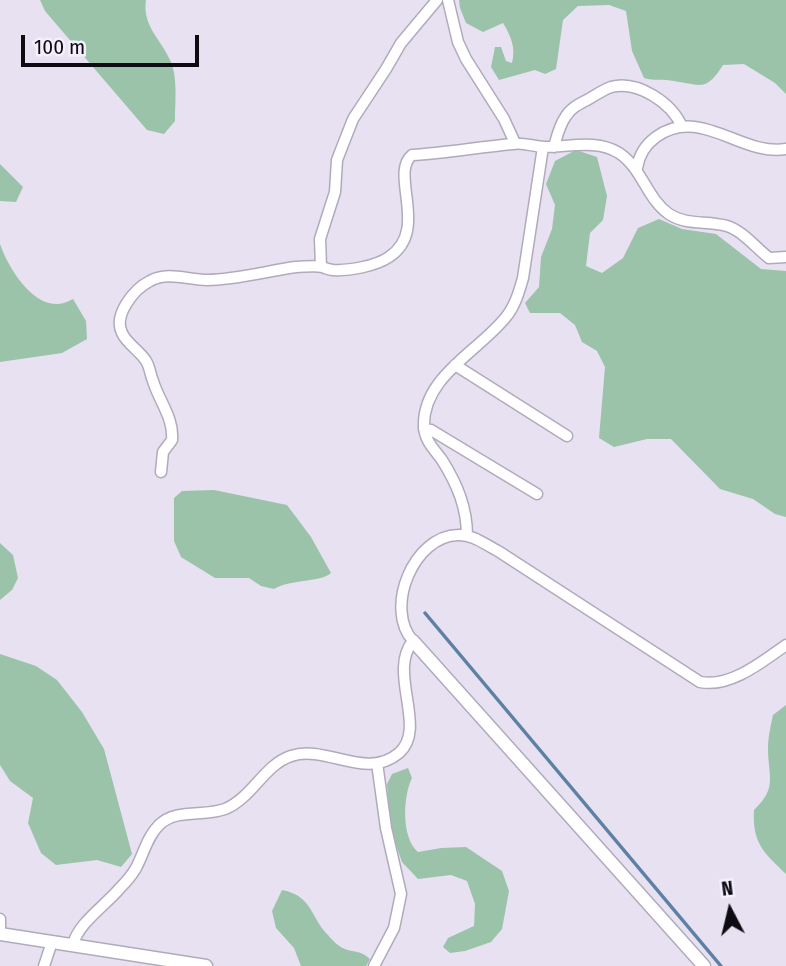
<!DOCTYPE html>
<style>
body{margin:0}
#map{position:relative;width:786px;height:966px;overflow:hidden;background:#e7e1f2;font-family:"Fira Sans Condensed",sans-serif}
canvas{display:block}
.north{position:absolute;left:695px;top:875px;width:70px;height:70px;-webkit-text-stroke:5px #f3effd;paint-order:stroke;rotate:353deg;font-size:19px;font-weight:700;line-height:28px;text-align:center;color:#0e0c12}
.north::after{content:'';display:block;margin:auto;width:24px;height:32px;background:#0e0c12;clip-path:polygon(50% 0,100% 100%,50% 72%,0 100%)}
.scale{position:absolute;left:21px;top:35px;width:178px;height:32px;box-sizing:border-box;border:4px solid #0e0c12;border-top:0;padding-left:9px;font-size:21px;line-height:24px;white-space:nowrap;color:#0e0c12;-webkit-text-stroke:5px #f3effd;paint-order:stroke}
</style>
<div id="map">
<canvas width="786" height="966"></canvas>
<div class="north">N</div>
<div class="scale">100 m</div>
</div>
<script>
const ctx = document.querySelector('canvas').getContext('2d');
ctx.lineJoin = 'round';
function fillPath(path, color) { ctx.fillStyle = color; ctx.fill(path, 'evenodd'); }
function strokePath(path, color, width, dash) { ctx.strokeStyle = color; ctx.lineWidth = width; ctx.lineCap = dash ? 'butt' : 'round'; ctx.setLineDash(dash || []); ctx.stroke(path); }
fillPath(new Path2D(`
 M 40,0 L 146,0 C 142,26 161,39 170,60 C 178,76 175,102 175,121 L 164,134 L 147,130 L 45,11 Z
 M 459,0 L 786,0 L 786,94 L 775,83 L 744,64 L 723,65 C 706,92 701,85 674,81 C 664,79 654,81 644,78 L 632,51 L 626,11 L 609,5 L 578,6 L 563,20 L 556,69 L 545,74 L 535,70 L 499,80 L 491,67 L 495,47 L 501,47 L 506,61 L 512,63 C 516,48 511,36 503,23 L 483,32 L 466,23 L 460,8 Z
 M 576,150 L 597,157 L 607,196 L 603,220 L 590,233 L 586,266 L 602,273 L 623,258 L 638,228 L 659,219 L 682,229 L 716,234 L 761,269 L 786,271 L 786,517 L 775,514 L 753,499 L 720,489 L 671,439 L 647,439 L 614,447 L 599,438 L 605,367 L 597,351 L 582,342 L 575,325 L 560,313 L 530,313 L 525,303 L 539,287 L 541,257 L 552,229 L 555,205 L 546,184 L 555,161 Z
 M 0,164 L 23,187 L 16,202 L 0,201 Z
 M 0,244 C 7,265 31,306 58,304 C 63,304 69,301 73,299 L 86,321 L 87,339 L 62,353 L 0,362 Z
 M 214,490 L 287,505 L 311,537 L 331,573 C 322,582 291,579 274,589 L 261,586 L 249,578 L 215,578 L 181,557 L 174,541 L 174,498 L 182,491 Z
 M 0,543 L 13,555 L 18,578 L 12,590 L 0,600 Z
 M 0,654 L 36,666 L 57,680 L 82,712 L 104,749 L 132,854 L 121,867 L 97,860 L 56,865 L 41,853 L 28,823 L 33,798 L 10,781 L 0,765 Z
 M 786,705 L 786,874 C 764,853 752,843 754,810 C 778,787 768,777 768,748 C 768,737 771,725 773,715 Z
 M 408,768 L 412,778 C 403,796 401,838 418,852 L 441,848 L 466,847 L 502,871 L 509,891 L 502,929 L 491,942 L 465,951 L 450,953 L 443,947 L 448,938 L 474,926 L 475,904 L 467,881 L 451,875 L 418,879 L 402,862 L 391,831 L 387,784 L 392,774 Z
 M 282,890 C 313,896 310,917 328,935 C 332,940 339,947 345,949 C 356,953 360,950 370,959 L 366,966 L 301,966 L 294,948 L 276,928 L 272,911 Z`), '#9bc3aa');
strokePath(new Path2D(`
 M 425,613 L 721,966`), '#5c81a4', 3.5);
const minor = new Path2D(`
 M 448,0 L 458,42 L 466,59 L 504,119 L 515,143
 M 554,147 C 557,136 559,126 566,116 C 571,108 579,104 587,100 C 594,96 603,90 611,87 C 638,80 672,103 682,127
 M 637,168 C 639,155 645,145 656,137 C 700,105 742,157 786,149
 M 321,266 L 320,239 L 335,192 L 337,160 L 353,119 L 386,69 L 401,43 L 437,0
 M 455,365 L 567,436
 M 424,429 L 431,430 L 537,494
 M 161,472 L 163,452 L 172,440 C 174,418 159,401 153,381 C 150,374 150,367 146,361 C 140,351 127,344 122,333 C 113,315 134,289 150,281 C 168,271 188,280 207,280 C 236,280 267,271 296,267 C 304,267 315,265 322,267 C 329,269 325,269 333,270 C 349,271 376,266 389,257 C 430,230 389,174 412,155 C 446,153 479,147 513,144 C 524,142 534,147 545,147 C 569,147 597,139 619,153 C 642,168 647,199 669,214 C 687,226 707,220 727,226 C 743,231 756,248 769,258 L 786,257
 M 467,536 C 467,507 457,484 442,460 C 434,449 425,441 424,427 C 422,377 478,352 506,317 C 515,306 519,292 523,278 L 543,147
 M 0,919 L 0,934
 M 73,945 C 77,924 106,905 120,888 C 126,882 132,875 136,868 C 144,853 147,837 159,825 C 176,808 204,817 225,809 C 252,798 264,765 291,756 C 326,744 366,781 399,753 C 428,728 387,672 413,641 C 384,609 413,536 458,535 C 472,534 486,545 498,551 L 700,682 C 730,688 762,662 786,645
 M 44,966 L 52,942
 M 374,966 L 394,928 L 401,894 L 386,828 L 377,763`);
const tertiary = new Path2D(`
 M 413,641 L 704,966
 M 0,934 L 206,966`);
strokePath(minor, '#b0abbb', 13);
strokePath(tertiary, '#b0abbb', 15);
strokePath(minor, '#fff', 10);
strokePath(tertiary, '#fff', 12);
</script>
